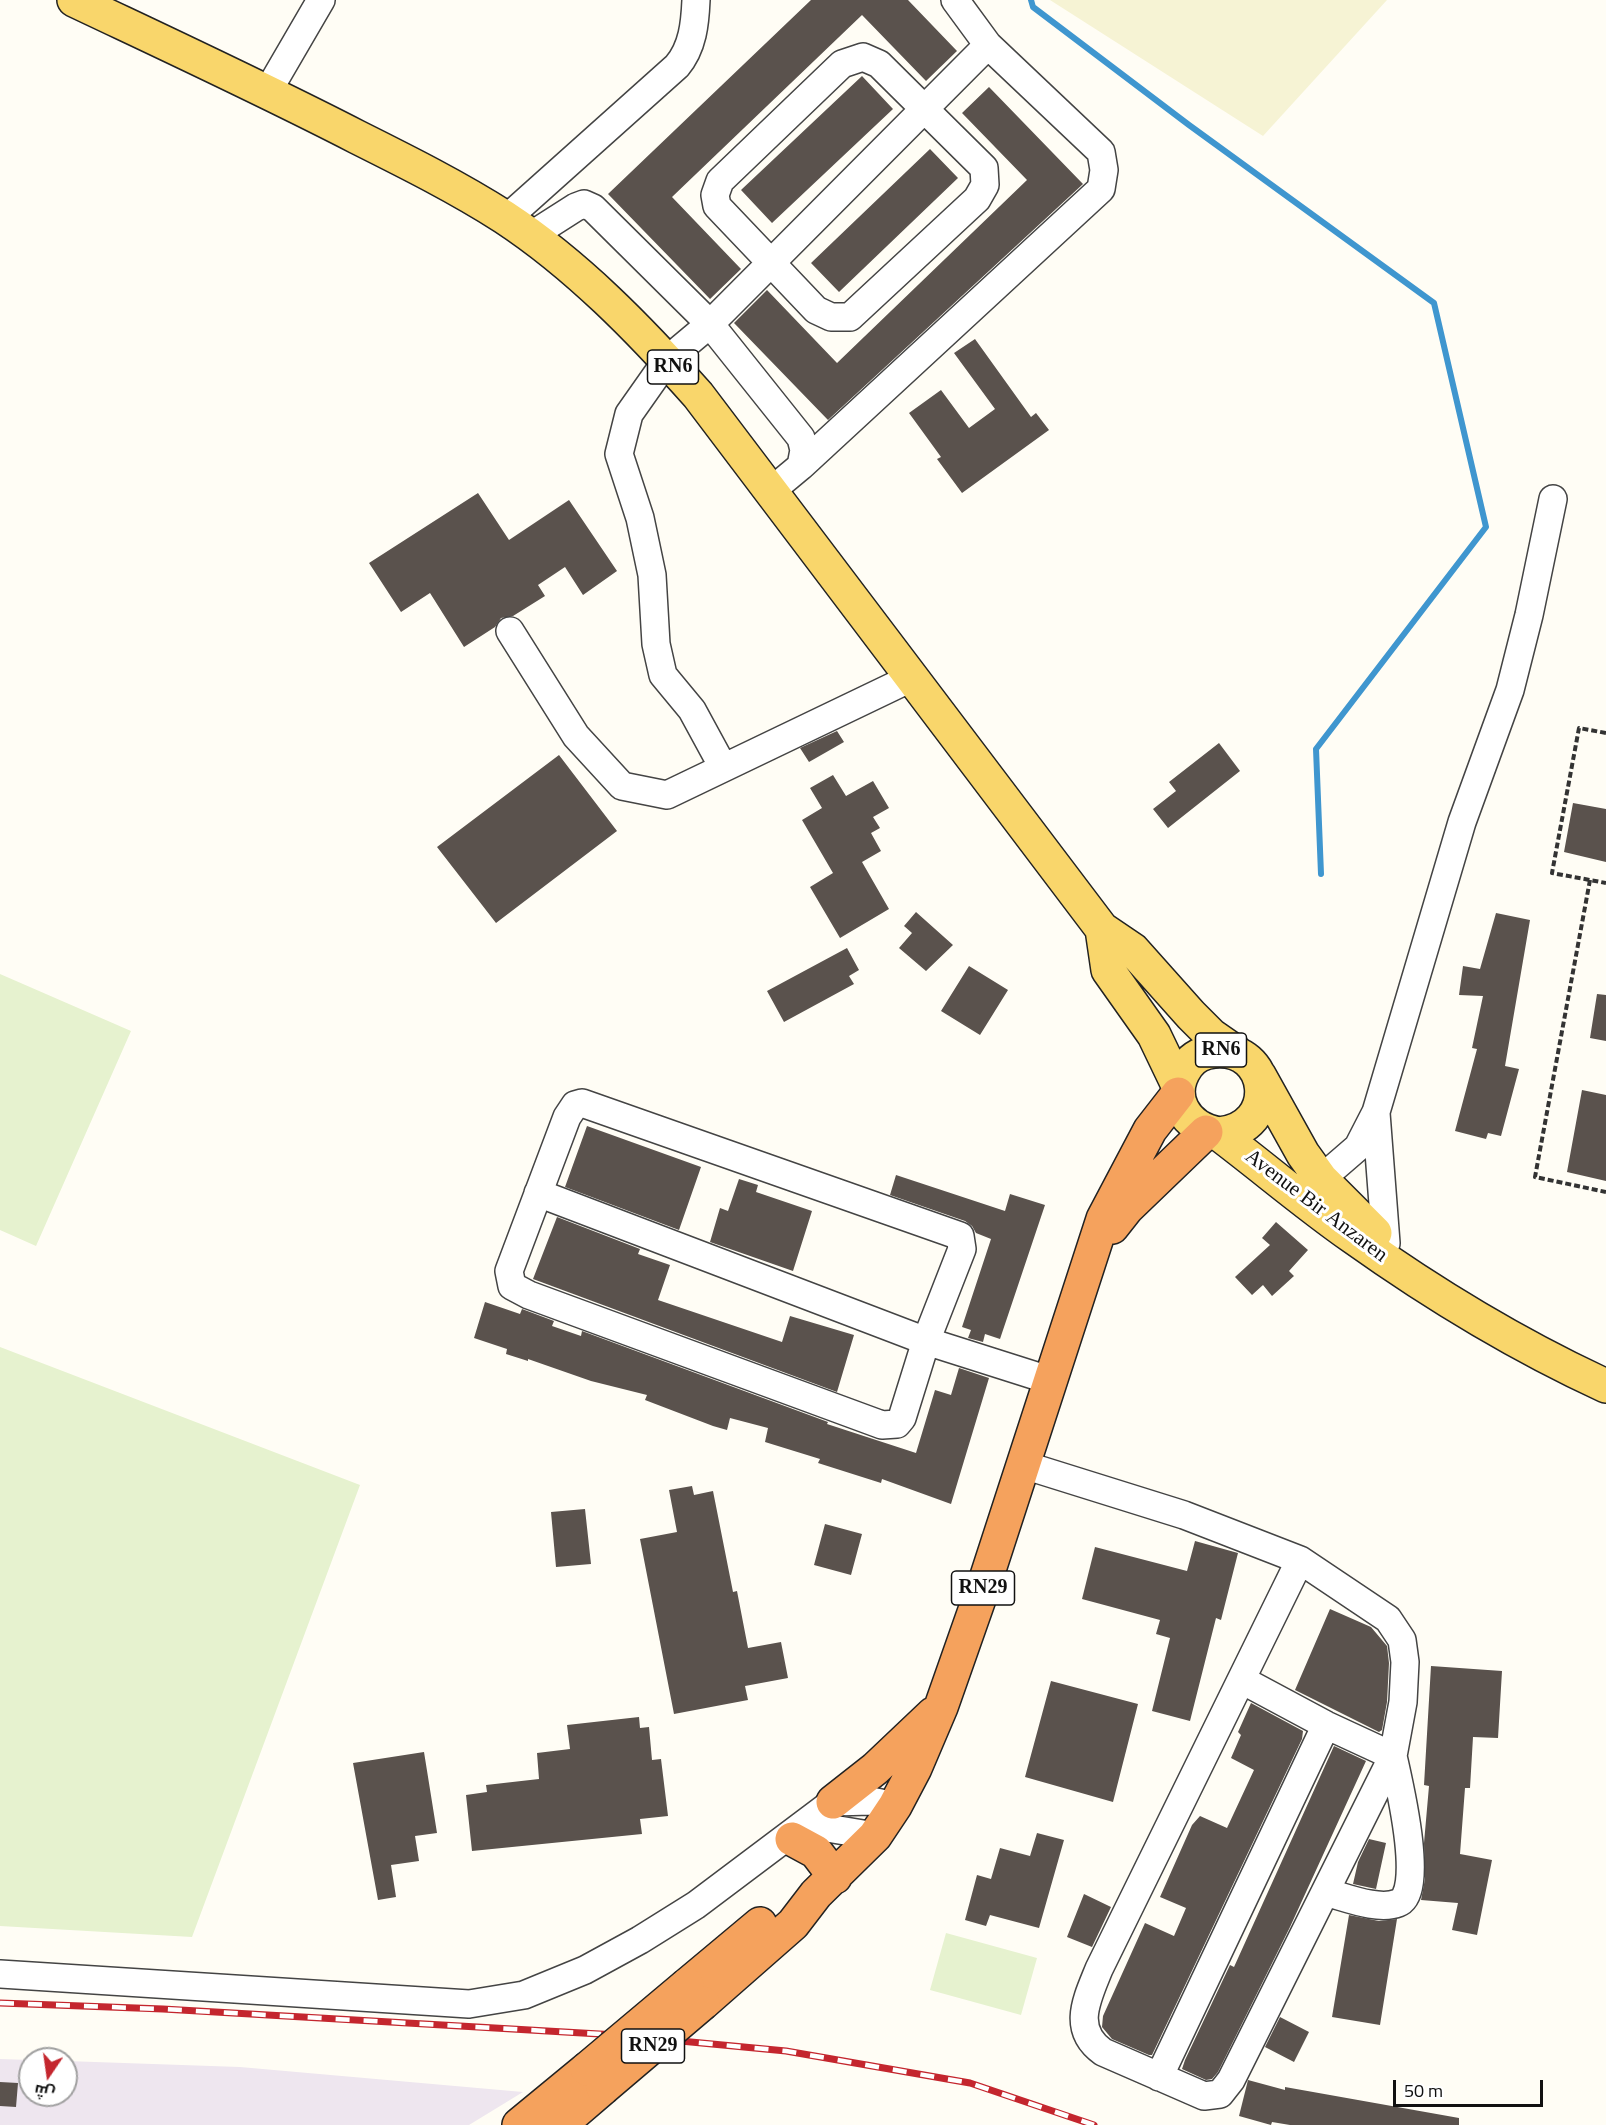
<!DOCTYPE html>
<meta charset="utf-8">
<style>
body{margin:0}
#map{position:relative;width:1606px;height:2125px;overflow:hidden;background:#fffdf5;font-family:Georgia,Cairo,serif}
canvas{display:block}
.north{position:absolute;left:18px;top:2047px;width:60px;height:60px;box-sizing:border-box;background:#fff;border:2px solid #a0a0a0;border-radius:50%;rotate:193deg;font-size:16px;font-weight:700;line-height:24px;text-align:center;color:#111}
.north::after{content:'';display:block;margin:auto;width:21px;height:27px;background:#c4262e;clip-path:polygon(50% 0,100% 100%,50% 72%,0 100%)}
.scale{position:absolute;left:1393px;top:2080px;width:150px;height:27px;box-sizing:border-box;border:3px solid #111;border-top:0;padding-left:8px;font-size:18px;line-height:21px;white-space:nowrap;color:#111;-webkit-text-stroke:4px #fff;paint-order:stroke}
</style>
<div id="map">
<canvas width="1606" height="2125"></canvas>
<div class="north">ش</div>
<div class="scale">50 m</div>
</div>
<script>
const ctx = document.querySelector('canvas').getContext('2d');
ctx.lineJoin = 'round';
function fillPath(path, color) { ctx.fillStyle = color; ctx.fill(path, 'evenodd'); }
function strokePath(path, color, width, dash) { ctx.strokeStyle = color; ctx.lineWidth = width; ctx.lineCap = dash ? 'butt' : 'round'; ctx.setLineDash(dash || []); ctx.stroke(path); }
function write(font, color, halo, rows, align = 'center') {
  ctx.font = font + ' Georgia,serif'; ctx.lineWidth = 6; ctx.setLineDash([]); ctx.textBaseline = 'middle'; ctx.strokeStyle = halo; ctx.fillStyle = color; for (const [text, x, y, turn = 0] of rows) {
    ctx.save(); ctx.translate(x, y); ctx.rotate((+turn || 0) * Math.PI / 180); ctx.textAlign = isNaN(turn) ? turn : align; if (halo) ctx.strokeText(text, 0, 0); ctx.fillText(text, 0, 0); ctx.restore();
  }
}
fillPath(new Path2D(`
 M 0,2059 L 30,2060 L 30,2095 L 66,2095 L 66,2061 L 240,2067 L 523,2092 L 469,2125 L 0,2125 Z`), '#eee6ef');
fillPath(new Path2D(`
 M 1050,0 L 1387,0 L 1263,136 Z`), '#f6f3d4');
fillPath(new Path2D(`
 M 0,974 L 131,1031 L 36,1246 L 0,1230 Z
 M 0,1347 L 360,1485 L 192,1937 L 0,1926 Z
 M 946,1933 L 1037,1958 L 1021,2015 L 930,1990 Z`), '#e6f2cf');
strokePath(new Path2D(`
 M 1031,0 L 1033,7 L 1189,125 L 1434,303 L 1486,527 L 1316,749 L 1321,874`), '#3f96cf', 6);
fillPath(new Path2D(`
 M 811,0 L 908,0 L 957,51 L 926,81 L 862,15 L 672,197 L 741,269 L 710,299 L 608,194 Z
 M 862,76 L 893,109 L 772,223 L 741,190 Z
 M 989,87 L 1083,184 L 828,420 L 734,323 L 767,290 L 837,363 L 1027,180 L 962,113 Z
 M 930,149 L 958,178 L 839,292 L 811,263 Z
 M 975,339 L 1031,417 L 1036,413 L 1049,430 L 962,493 L 937,459 L 941,457 L 909,413 L 941,390 L 969,428 L 995,409 L 954,353 Z
 M 478,493 L 509,540 L 569,500 L 617,571 L 583,595 L 565,567 L 538,585 L 545,596 L 513,616 L 501,618 L 495,627 L 464,647 L 430,593 L 401,612 L 369,563 Z
 M 837,731 L 844,742 L 809,762 L 800,748 Z
 M 1219,743 L 1240,771 L 1168,828 L 1153,809 L 1176,791 L 1169,782 Z
 M 559,755 L 617,831 L 496,923 L 437,847 Z
 M 833,775 L 846,796 L 873,781 L 889,808 L 873,817 L 880,828 L 871,833 L 881,851 L 862,862 L 889,909 L 840,938 L 810,887 L 833,873 L 802,820 L 822,808 L 810,788 Z
 M 1573,803 L 1606,809 L 1606,862 L 1564,852 Z
 M 916,912 L 953,945 L 926,971 L 899,948 L 912,933 L 904,926 Z
 M 1496,913 L 1530,920 L 1505,1066 L 1519,1069 L 1501,1136 L 1488,1133 L 1486,1139 L 1455,1131 L 1477,1049 L 1472,1048 L 1483,996 L 1459,995 L 1463,966 L 1480,969 Z
 M 847,948 L 859,970 L 849,976 L 854,984 L 784,1022 L 767,991 Z
 M 969,966 L 1008,990 L 980,1035 L 941,1011 Z
 M 1597,994 L 1606,995 L 1606,1041 L 1590,1038 Z
 M 1582,1090 L 1606,1095 L 1606,1181 L 1567,1172 Z
 M 587,1126 L 701,1167 L 679,1230 L 565,1187 Z
 M 896,1175 L 1005,1211 L 1010,1194 L 1045,1205 L 1000,1339 L 985,1334 L 983,1342 L 968,1338 L 971,1330 L 962,1327 L 991,1239 L 976,1233 L 972,1226 L 965,1221 L 890,1195 Z
 M 739,1179 L 758,1185 L 756,1192 L 812,1211 L 793,1271 L 710,1242 L 720,1208 L 728,1211 Z
 M 557,1217 L 640,1249 L 638,1254 L 670,1265 L 658,1300 L 782,1342 L 790,1316 L 854,1335 L 837,1392 L 533,1279 Z
 M 1276,1222 L 1308,1250 L 1289,1271 L 1294,1276 L 1272,1296 L 1263,1285 L 1252,1295 L 1235,1277 L 1270,1245 L 1262,1238 Z
 M 485,1302 L 520,1314 L 522,1309 L 554,1321 L 552,1326 L 581,1336 L 582,1331 L 828,1422 L 827,1424 L 916,1453 L 935,1390 L 951,1395 L 959,1368 L 989,1378 L 951,1504 L 882,1479 L 881,1483 L 818,1463 L 820,1459 L 765,1442 L 768,1428 L 730,1418 L 727,1430 L 713,1426 L 645,1400 L 647,1395 L 591,1381 L 528,1359 L 528,1361 L 506,1354 L 507,1349 L 474,1338 Z
 M 692,1486 L 694,1495 L 713,1491 L 733,1592 L 737,1591 L 748,1648 L 781,1642 L 788,1678 L 745,1686 L 748,1700 L 674,1714 L 640,1539 L 677,1532 L 669,1490 Z
 M 585,1509 L 591,1564 L 556,1567 L 551,1512 Z
 M 825,1524 L 862,1534 L 851,1575 L 814,1565 Z
 M 1195,1541 L 1238,1553 L 1221,1620 L 1216,1618 L 1190,1721 L 1152,1711 L 1170,1638 L 1156,1634 L 1160,1620 L 1082,1599 L 1095,1547 L 1187,1571 Z
 M 1330,1609 L 1371,1627 L 1387,1646 L 1389,1663 L 1387,1702 L 1382,1730 L 1379,1732 L 1295,1690 Z
 M 1431,1666 L 1502,1671 L 1498,1738 L 1473,1737 L 1470,1788 L 1465,1788 L 1460,1854 L 1492,1860 L 1477,1935 L 1452,1930 L 1458,1903 L 1421,1900 L 1425,1879 L 1424,1843 L 1429,1786 L 1424,1785 Z
 M 1051,1681 L 1138,1704 L 1113,1802 L 1025,1777 Z
 M 1251,1703 L 1303,1731 L 1302,1739 L 1152,2055 L 1149,2055 L 1112,2039 L 1102,2027 L 1103,2016 L 1145,1923 L 1174,1936 L 1186,1908 L 1160,1897 L 1192,1825 L 1200,1816 L 1227,1828 L 1254,1770 L 1231,1758 L 1241,1735 L 1238,1732 Z
 M 639,1717 L 640,1728 L 649,1727 L 652,1760 L 661,1759 L 668,1816 L 640,1819 L 642,1834 L 472,1851 L 466,1795 L 487,1792 L 486,1785 L 539,1779 L 537,1753 L 570,1749 L 567,1725 Z
 M 1334,1746 L 1366,1761 L 1290,1927 L 1218,2072 L 1212,2079 L 1206,2080 L 1182,2069 L 1185,2060 L 1230,1965 L 1234,1967 Z
 M 424,1752 L 437,1833 L 415,1836 L 419,1861 L 391,1865 L 396,1897 L 378,1900 L 353,1763 Z
 M 1037,1833 L 1064,1840 L 1039,1928 L 990,1915 L 986,1926 L 965,1920 L 977,1875 L 991,1879 L 1000,1848 L 1030,1856 Z
 M 1369,1839 L 1386,1843 L 1376,1889 L 1353,1884 L 1358,1862 Z
 M 1084,1894 L 1111,1907 L 1092,1947 L 1067,1937 Z
 M 1349,1915 L 1379,1921 L 1397,1919 L 1380,2025 L 1332,2017 Z
 M 1280,2017 L 1309,2032 L 1294,2062 L 1265,2047 Z
 M 1248,2080 L 1285,2090 L 1285,2087 L 1459,2118 L 1459,2125 L 1290,2125 L 1272,2122 L 1271,2125 L 1239,2116 Z
 M 0,2082 L 18,2083 L 16,2107 L 0,2106 Z`), '#5a524d');
const minor = new Path2D(`
 M 955,0 L 988,45
 M 863,57 L 879,64 L 984,168 L 985,185 L 977,199 L 850,317 L 831,317 L 816,310 L 717,206 L 715,195 L 720,181 L 842,64 Z
 M 268,91 L 321,0
 M 506,219 L 677,66 C 693,47 695,23 696,0
 M 529,237 L 576,207 L 584,204 L 593,208 L 710,324 L 801,438 L 804,450 L 801,466 L 771,491
 M 510,631 L 576,736 L 622,786 L 667,795 L 913,677
 M 723,767 L 692,710 L 663,675 L 656,644 L 652,575 L 640,518 L 619,454 L 629,414 L 667,360 L 710,324 L 988,45 L 1101,152 L 1104,170 L 1101,189 L 801,466
 M 582,1103 L 960,1236 L 962,1249 L 926,1341 L 902,1418 L 897,1424 L 882,1425 L 529,1295 L 512,1286 L 509,1271 L 567,1117 L 575,1105 Z
 M 1376,1113 L 1386,1243
 M 1321,1179 L 1358,1147 L 1376,1112 L 1462,822 L 1510,690 L 1529,615 L 1553,499
 M 538,1193 L 926,1341 L 1052,1381
 M 1024,1465 L 1184,1515 L 1300,1560 L 1388,1619 L 1402,1640 L 1405,1662 L 1403,1702 L 1393,1756 L 1231,2080 L 1220,2094 L 1204,2096 L 1103,2052 C 1071,2029 1087,1999 1099,1969 L 1300,1560
 M 1242,1680 L 1326,1725 L 1393,1756
 M 792,1839 L 827,1828 L 875,1836
 M 1325,1892 C 1345,1897 1378,1911 1398,1903 C 1426,1893 1398,1779 1393,1756
 M 0,1974 L 469,2004 L 524,1995 L 585,1970 L 640,1940 L 696,1905 L 833,1802 L 871,1801 L 895,1806
 M 1159,2077 L 1326,1725`);
const major = new Path2D(`
 M 74,0 C 169,45 264,89 357,137 C 407,162 457,187 504,217 C 577,265 640,330 698,395 L 1102,929 L 1133,950 L 1191,1015 L 1211,1035 L 1237,1053
 M 1102,929 L 1108,970 L 1154,1035 L 1178,1085
 M 1259,1075 L 1303,1154 L 1321,1179 L 1375,1233
 M 1219,1134 C 1281,1128 1272,1045 1214,1051 C 1204,1052 1193,1057 1187,1066 C 1166,1096 1185,1128 1219,1134 C 1264,1168 1307,1205 1353,1237 C 1433,1294 1517,1345 1606,1386`);
const highway = new Path2D(`
 M 1112,1227 L 1127,1208 L 1206,1132
 M 833,1802 L 875,1769 L 933,1714
 M 792,1839 L 816,1852 L 835,1877
 M 687,1985 L 760,1924
 M 703,2003 L 793,1924 L 816,1894 L 875,1836 L 895,1806 L 915,1768 L 941,1707 L 986,1579 L 1103,1219 L 1150,1130 L 1178,1094
 M 519,2125 L 587,2069
 M 560,2125 L 603,2088`);
strokePath(minor, '#444', 30);
strokePath(major, '#222', 36);
strokePath(highway, '#222', 36);
strokePath(new Path2D(`
 M 1606,733 L 1579,728 L 1552,873 L 1606,883
 M 1590,880 L 1535,1177 L 1606,1192`), '#333', 4, [6, 3]);
strokePath(minor, '#fff', 27);
strokePath(major, '#f9d66b', 33);
strokePath(highway, '#f5a25d', 33);
const rail = new Path2D(`
 M 0,2003 L 163,2009 L 617,2035 L 786,2051 L 970,2083 L 1094,2125`);
strokePath(rail, '#c4262e', 7);
strokePath(rail, '#fff', 4.5, [14]);
const highwayBridge = new Path2D(`
 M 587,2069 L 687,1985
 M 603,2088 L 703,2003`);
strokePath(highwayBridge, '#222', 36, []);
strokePath(highwayBridge, '#f5a25d', 33);
for (const [x, y, w] of [
 [673,367,51],
 [1221,1050,51],
 [983,1588,63],
 [653,2046,63]
]) { const box = new Path2D(); box.roundRect(x - w / 2, y - 17, w, 34, 4.5); ctx.fillStyle = '#fff'; ctx.fill(box); strokePath(box, '#111', 1.5); }
write('bold 20px', '#111', null, [
 ["RN6",673,367],
 ["RN6",1221,1050],
 ["RN29",983,1588],
 ["RN29",653,2046]
]);
write('21px', '#111', '#fff', [
 ["Avenue Bir Anzaren",1316,1206,37]
]);
</script>
